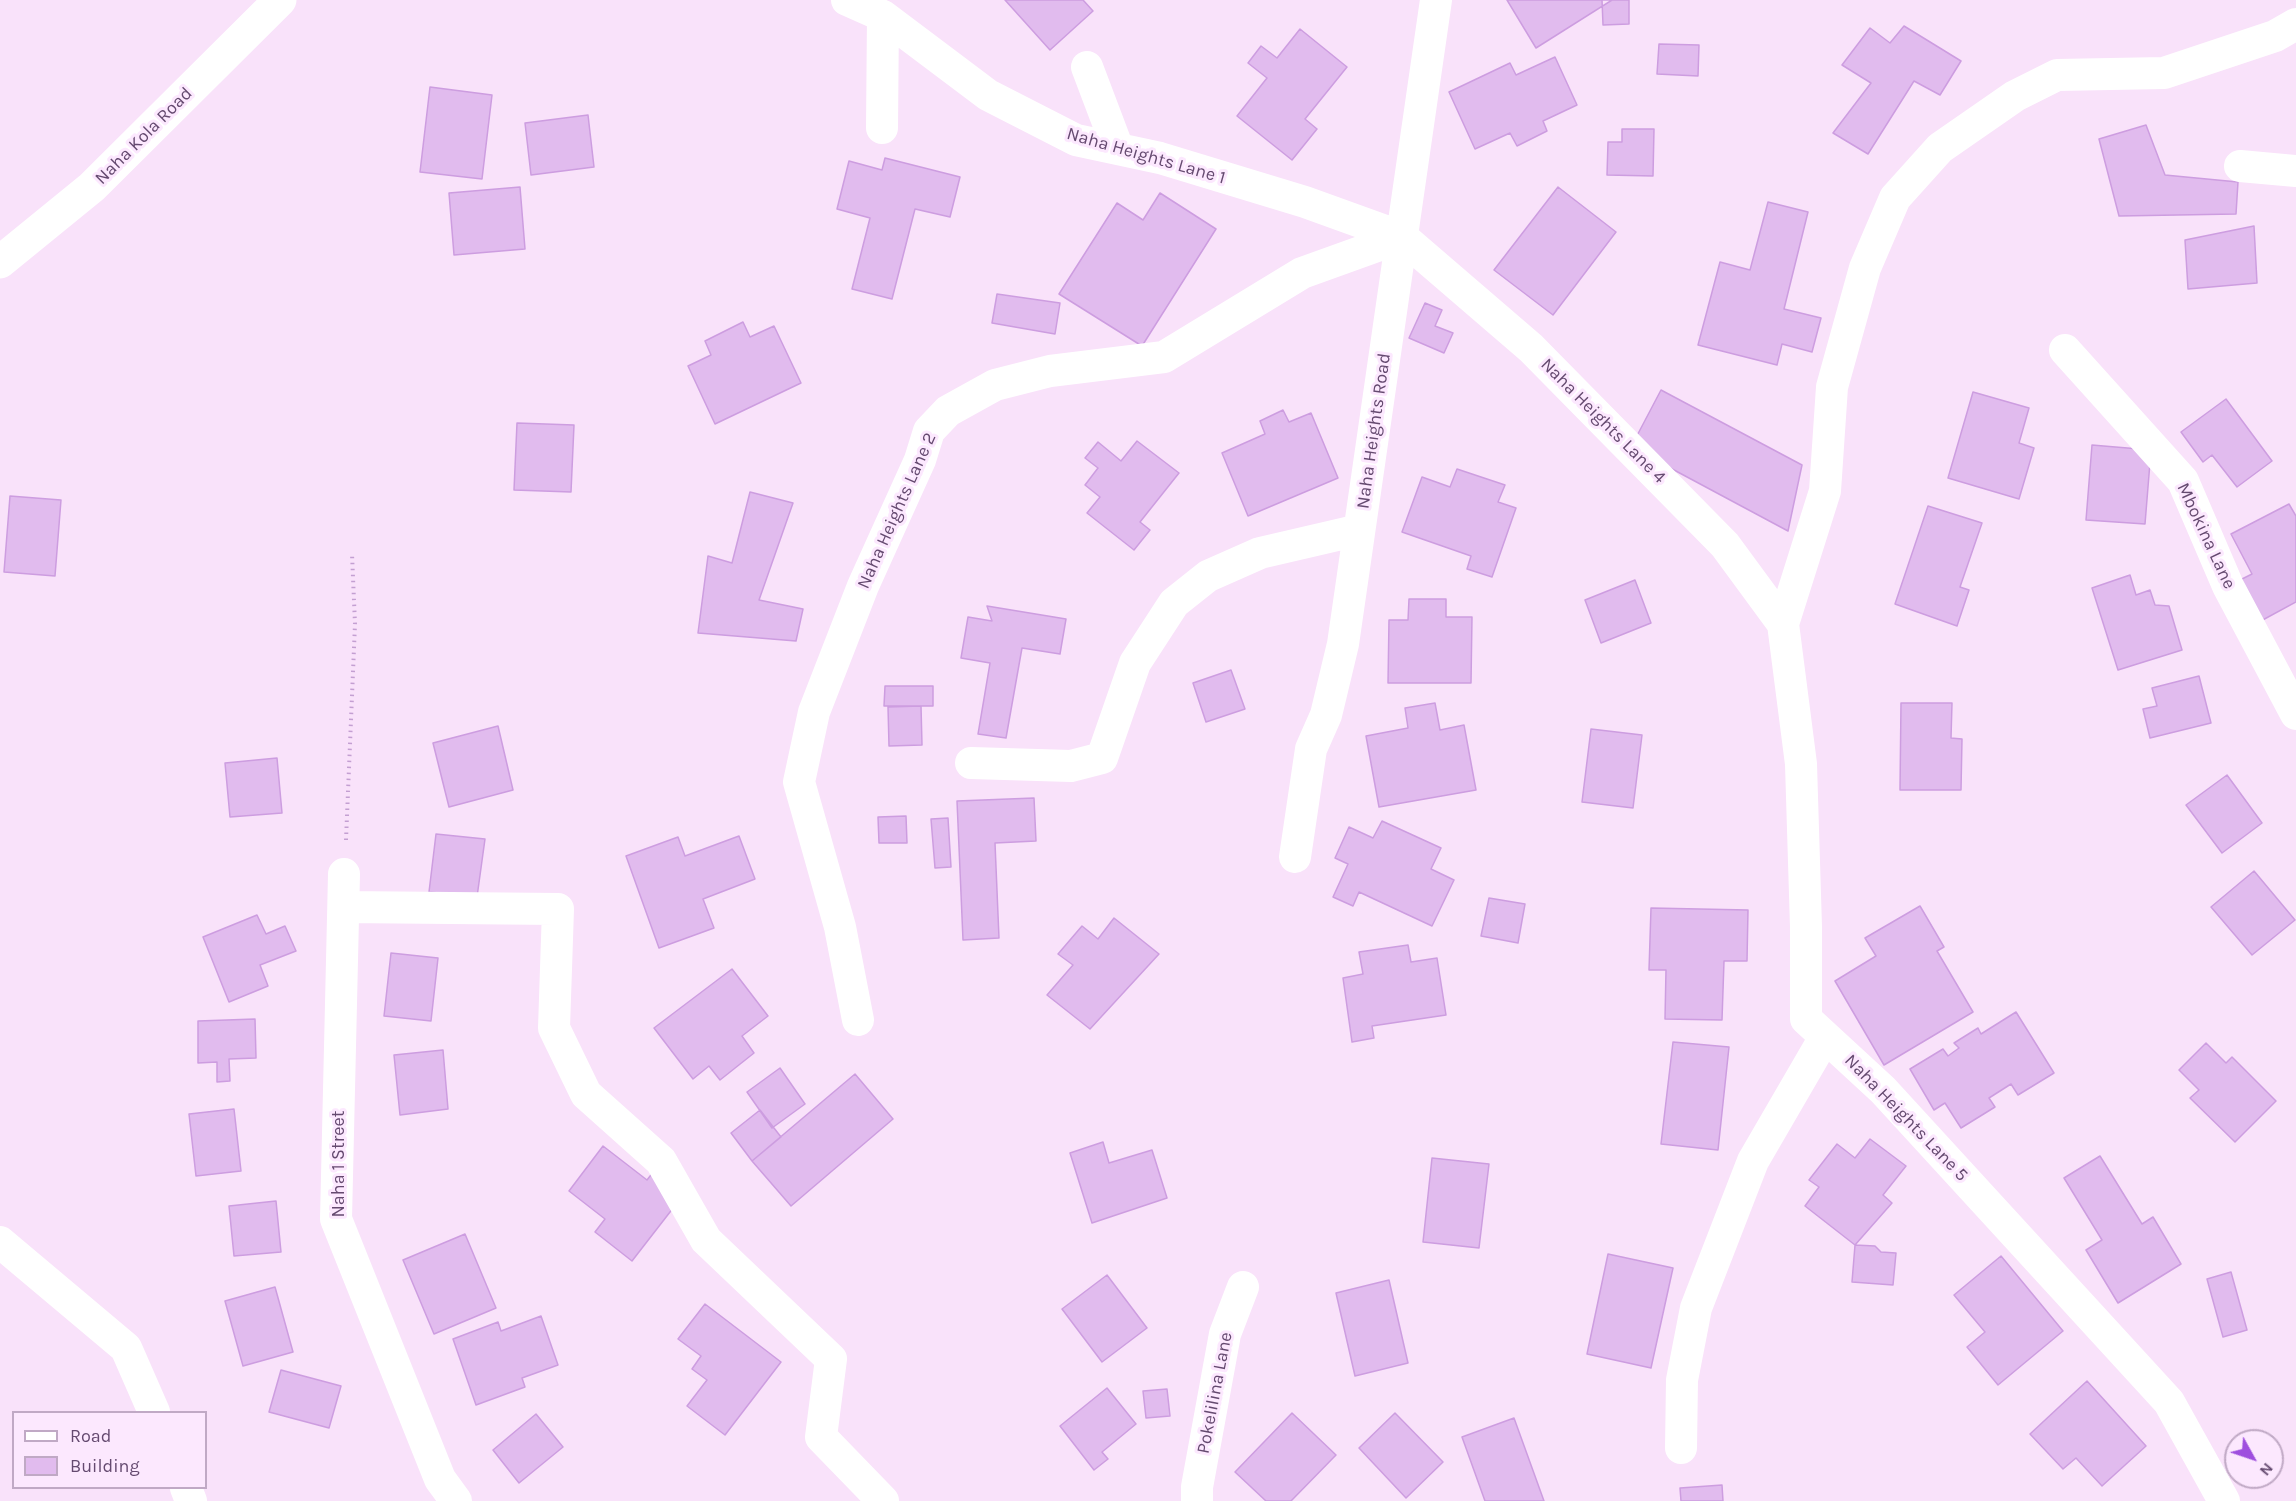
<!DOCTYPE html>
<style>
body{margin:0}
#map{position:relative;width:2296px;height:1501px;overflow:hidden;background:#f9e2fa;font-family:Karla,sans-serif}
canvas{display:block}
.legend{position:absolute;left:12px;top:1411px;width:195px;height:78px;box-sizing:border-box;background:#fce8fe;border:2px solid #c0a9c5;margin:0;padding:8px 10px;list-style:none;font-size:18px;color:#654a70}
.legend li{display:flex;align-items:center;gap:12px;height:30px}
.legend b{width:30px;border:2px solid #c0a9c5}
.north{position:absolute;left:2224px;top:1429px;width:60px;height:60px;box-sizing:border-box;background:#fce8fe;border:2px solid #c0a9c5;border-radius:50%;rotate:130deg;font-size:16px;font-weight:700;line-height:24px;text-align:center;color:#654a70}
.north::after{content:'';display:block;margin:auto;width:21px;height:27px;background:#9e4ede;clip-path:polygon(50% 0,100% 100%,50% 72%,0 100%)}
</style>
<div id="map">
<canvas width="2296" height="1501"></canvas>
<ul class="legend">
<li><b style="height:8px;background:#fff"></b>Road</li>
<li><b style="height:16px;background:#e1bbee"></b>Building</li>
</ul>
<div class="north">N</div>
</div>
<script>
const ctx = document.querySelector('canvas').getContext('2d');
ctx.lineJoin = 'round';
function fillPath(path, color) { ctx.fillStyle = color; ctx.fill(path, 'evenodd'); }
function strokePath(path, color, width, dash) { ctx.strokeStyle = color; ctx.lineWidth = width; ctx.lineCap = dash ? 'butt' : 'round'; ctx.setLineDash(dash || []); ctx.stroke(path); }
function write(font, color, halo, rows, align = 'center') {
  ctx.font = font + ' Karla,sans-serif'; ctx.lineWidth = 6; ctx.setLineDash([]); ctx.textBaseline = 'middle'; ctx.strokeStyle = halo; ctx.fillStyle = color; for (const [text, x, y, turn = 0] of rows) {
    ctx.save(); ctx.translate(x, y); ctx.rotate((+turn || 0) * Math.PI / 180); ctx.textAlign = isNaN(turn) ? turn : align; if (halo) ctx.strokeText(text, 0, 0); ctx.fillText(text, 0, 0); ctx.restore();
  }
}
const building = new Path2D(`
 M 1005,0 L 1083,0 L 1093,11 L 1050,50 Z
 M 1507,0 L 1612,0 L 1536,48 Z
 M 1602,0 L 1629,0 L 1629,24 L 1603,25 Z
 M 1904,26 L 1961,61 L 1940,95 L 1914,81 L 1868,154 L 1833,133 L 1871,83 L 1842,65 L 1870,28 L 1890,43 Z
 M 1300,29 L 1347,67 L 1305,119 L 1317,129 L 1292,160 L 1237,116 L 1267,78 L 1248,63 L 1261,46 L 1277,58 Z
 M 1659,44 L 1699,45 L 1698,76 L 1657,74 Z
 M 1555,57 L 1577,105 L 1543,121 L 1547,131 L 1517,146 L 1510,133 L 1475,149 L 1449,92 L 1510,63 L 1516,75 Z
 M 430,87 L 492,95 L 482,179 L 420,172 Z
 M 588,115 L 594,167 L 531,175 L 525,123 Z
 M 2146,125 L 2165,175 L 2238,182 L 2236,214 L 2119,216 L 2099,139 Z
 M 1622,129 L 1654,129 L 1653,176 L 1607,175 L 1608,142 L 1622,142 Z
 M 885,158 L 960,177 L 950,217 L 915,209 L 892,299 L 852,289 L 870,218 L 837,209 L 849,161 L 882,170 Z
 M 520,187 L 525,249 L 454,255 L 449,193 Z
 M 1558,187 L 1616,232 L 1553,315 L 1494,270 Z
 M 1160,193 L 1216,229 L 1142,346 L 1059,294 L 1117,203 L 1143,220 Z
 M 1768,202 L 1808,212 L 1784,309 L 1821,318 L 1812,352 L 1782,344 L 1777,365 L 1698,345 L 1720,262 L 1750,270 Z
 M 2254,226 L 2257,283 L 2188,289 L 2185,240 Z
 M 997,294 L 1060,303 L 1055,334 L 992,323 Z
 M 1425,303 L 1442,310 L 1435,326 L 1453,333 L 1444,353 L 1409,338 Z
 M 743,322 L 750,337 L 774,326 L 801,383 L 715,424 L 688,366 L 711,355 L 705,341 Z
 M 1661,390 L 1802,465 L 1788,531 L 1631,447 Z
 M 1973,392 L 2029,408 L 2019,443 L 2034,448 L 2019,499 L 1948,478 Z
 M 2226,399 L 2272,461 L 2237,487 L 2212,455 L 2203,462 L 2181,432 Z
 M 1283,410 L 1289,422 L 1311,413 L 1338,478 L 1248,516 L 1222,453 L 1265,434 L 1260,421 Z
 M 517,423 L 574,425 L 571,492 L 514,490 Z
 M 1137,441 L 1179,473 L 1140,522 L 1150,530 L 1134,550 L 1087,513 L 1100,497 L 1085,485 L 1098,468 L 1085,458 L 1098,442 L 1121,461 Z
 M 2092,445 L 2151,450 L 2145,524 L 2086,520 Z
 M 1457,469 L 1505,485 L 1498,502 L 1516,508 L 1492,577 L 1467,569 L 1471,556 L 1402,532 L 1422,477 L 1450,487 Z
 M 750,492 L 793,503 L 759,600 L 803,609 L 796,641 L 698,633 L 708,556 L 732,563 Z
 M 10,496 L 61,500 L 55,576 L 4,572 Z
 M 2289,504 L 2296,516 L 2296,602 L 2259,622 L 2238,581 L 2252,574 L 2231,534 Z
 M 1928,506 L 1982,523 L 1960,587 L 1969,590 L 1957,626 L 1895,604 Z
 M 2130,575 L 2136,595 L 2150,590 L 2155,605 L 2169,606 L 2182,650 L 2118,670 L 2092,588 Z
 M 1635,580 L 1651,623 L 1601,643 L 1585,600 Z
 M 1409,599 L 1446,599 L 1446,617 L 1472,617 L 1471,683 L 1388,683 L 1389,620 L 1408,620 Z
 M 987,606 L 1066,619 L 1060,654 L 1022,648 L 1006,738 L 978,734 L 990,663 L 961,658 L 968,617 L 992,621 Z
 M 1231,670 L 1245,709 L 1206,722 L 1193,683 Z
 M 2199,676 L 2211,723 L 2150,738 L 2143,709 L 2157,706 L 2152,688 Z
 M 885,686 L 933,686 L 933,706 L 884,706 Z
 M 1435,703 L 1440,730 L 1464,725 L 1476,790 L 1379,807 L 1366,736 L 1408,728 L 1405,708 Z
 M 1901,703 L 1952,703 L 1951,738 L 1962,739 L 1961,790 L 1900,790 Z
 M 921,706 L 922,745 L 889,746 L 888,707 Z
 M 498,726 L 513,790 L 449,807 L 433,743 Z
 M 1591,729 L 1642,735 L 1633,808 L 1582,802 Z
 M 277,758 L 282,813 L 230,817 L 225,763 Z
 M 2227,775 L 2262,823 L 2222,853 L 2186,805 Z
 M 1034,798 L 1036,841 L 995,843 L 999,938 L 963,940 L 957,801 Z
 M 906,816 L 907,843 L 879,843 L 878,817 Z
 M 948,818 L 951,867 L 935,868 L 931,819 Z
 M 1382,821 L 1441,848 L 1431,869 L 1454,880 L 1432,926 L 1359,892 L 1353,906 L 1333,897 L 1348,864 L 1335,858 L 1349,827 L 1373,838 Z
 M 436,834 L 485,839 L 477,897 L 429,892 Z
 M 739,836 L 755,879 L 703,899 L 714,928 L 659,948 L 626,856 L 678,837 L 685,856 Z
 M 2254,871 L 2295,920 L 2252,955 L 2211,907 Z
 M 1489,898 L 1525,904 L 1518,943 L 1481,936 Z
 M 1920,906 L 1944,947 L 1937,951 L 1973,1012 L 1884,1065 L 1835,981 L 1876,956 L 1865,938 Z
 M 1651,908 L 1748,910 L 1747,961 L 1724,961 L 1722,1020 L 1665,1019 L 1666,970 L 1649,970 Z
 M 257,915 L 266,934 L 285,926 L 296,951 L 260,965 L 268,986 L 229,1002 L 203,937 Z
 M 1114,918 L 1159,954 L 1090,1029 L 1047,995 L 1073,965 L 1058,954 L 1082,926 L 1098,939 Z
 M 1408,945 L 1411,962 L 1437,958 L 1446,1015 L 1372,1026 L 1374,1038 L 1352,1042 L 1343,978 L 1363,974 L 1359,952 Z
 M 391,953 L 438,958 L 431,1021 L 384,1016 Z
 M 732,969 L 768,1016 L 742,1036 L 754,1053 L 720,1080 L 709,1066 L 693,1079 L 654,1028 Z
 M 2016,1012 L 2054,1073 L 2018,1095 L 2011,1084 L 1989,1098 L 1995,1107 L 1961,1128 L 1945,1103 L 1934,1110 L 1910,1069 L 1943,1049 L 1948,1056 L 1959,1048 L 1954,1043 L 1978,1028 L 1981,1034 Z
 M 255,1019 L 256,1058 L 229,1059 L 230,1081 L 217,1082 L 217,1062 L 198,1063 L 198,1021 Z
 M 1673,1042 L 1729,1047 L 1718,1150 L 1661,1144 Z
 M 2206,1043 L 2226,1063 L 2232,1057 L 2276,1101 L 2235,1142 L 2190,1098 L 2199,1090 L 2179,1070 Z
 M 443,1050 L 448,1109 L 400,1115 L 394,1055 Z
 M 780,1068 L 805,1104 L 772,1128 L 747,1092 Z
 M 855,1074 L 893,1119 L 791,1206 L 752,1161 Z
 M 234,1109 L 241,1171 L 196,1176 L 189,1114 Z
 M 760,1110 L 781,1137 L 752,1161 L 731,1133 Z
 M 1870,1139 L 1906,1166 L 1883,1195 L 1892,1203 L 1855,1245 L 1805,1206 L 1819,1187 L 1809,1180 L 1837,1144 L 1855,1158 Z
 M 1103,1142 L 1109,1163 L 1152,1150 L 1167,1198 L 1092,1223 L 1070,1153 Z
 M 603,1146 L 647,1180 L 654,1171 L 684,1194 L 632,1261 L 595,1232 L 605,1219 L 569,1191 Z
 M 2100,1156 L 2142,1224 L 2153,1217 L 2181,1264 L 2118,1303 L 2086,1250 L 2102,1240 L 2064,1178 Z
 M 1432,1158 L 1489,1164 L 1479,1248 L 1423,1242 Z
 M 276,1201 L 281,1252 L 234,1256 L 229,1206 Z
 M 465,1234 L 496,1308 L 434,1334 L 403,1260 Z
 M 1855,1245 L 1875,1246 L 1881,1252 L 1896,1253 L 1893,1285 L 1852,1282 Z
 M 1608,1254 L 1673,1268 L 1651,1368 L 1587,1354 Z
 M 2001,1256 L 2063,1331 L 1998,1385 L 1967,1347 L 1985,1332 L 1954,1295 Z
 M 2231,1272 L 2247,1330 L 2223,1337 L 2207,1279 Z
 M 1107,1275 L 1147,1328 L 1102,1362 L 1062,1309 Z
 M 1389,1280 L 1408,1363 L 1355,1376 L 1336,1293 Z
 M 275,1287 L 293,1352 L 243,1366 L 225,1301 Z
 M 705,1304 L 781,1362 L 725,1435 L 687,1406 L 707,1380 L 692,1369 L 701,1356 L 678,1339 Z
 M 541,1316 L 558,1365 L 522,1378 L 525,1387 L 476,1405 L 453,1339 L 498,1322 L 501,1331 Z
 M 281,1370 L 341,1386 L 329,1428 L 269,1412 Z
 M 2087,1381 L 2146,1446 L 2102,1486 L 2076,1458 L 2063,1469 L 2030,1434 Z
 M 1107,1388 L 1136,1424 L 1102,1452 L 1108,1459 L 1094,1470 L 1060,1426 Z
 M 1167,1389 L 1170,1416 L 1146,1418 L 1143,1391 Z
 M 1292,1413 L 1336,1455 L 1291,1501 L 1266,1501 L 1235,1472 Z
 M 1395,1413 L 1443,1462 L 1406,1498 L 1359,1448 Z
 M 536,1414 L 563,1447 L 519,1483 L 493,1450 Z
 M 1514,1418 L 1544,1501 L 1485,1501 L 1462,1437 Z
 M 1722,1485 L 1723,1501 L 1681,1501 L 1680,1488 Z`);
fillPath(building, '#e1bbee');
strokePath(building, '#cd9de0', 1.5);
strokePath(new Path2D(`
 M 346,840 L 355,624 L 352,554`), '#c49fd2', 4, [1.5, 4.5]);
strokePath(new Path2D(`
 M 847,0 L 883,16 L 988,95 L 1076,140 L 1160,158 L 1305,202 L 1402,237 L 1531,348 L 1725,545 L 1783,624
 M 1087,67 L 1118,149
 M 882,128 L 883,16
 M 2240,166 L 2296,171
 M 2065,350 L 2183,481 L 2228,586 L 2296,714
 M 971,763 L 1071,766 L 1102,758 L 1135,663 L 1174,603 L 1208,576 L 1260,553 L 1359,530
 M 1295,857 L 1311,749 L 1326,715 L 1343,644 L 1436,0
 M 344,874 L 336,1219 L 440,1479 L 456,1501
 M 344,907 L 558,909 L 554,1028 L 586,1094 L 661,1161 L 706,1240 L 831,1359 L 821,1437 L 883,1501
 M 858,1020 L 840,927 L 799,782 L 814,712 L 863,586 L 920,460 L 929,431 L 948,411 L 995,385 L 1050,371 L 1164,357 L 1302,273 L 1402,237
 M 0,1242 L 126,1348 L 154,1412
 M 1681,1448 L 1682,1380 L 1696,1308 L 1753,1161 L 1825,1037
 M 186,1488 L 191,1501
 M 1197,1501 L 1197,1487 L 1225,1334 L 1243,1287
 M 2224,1501 L 2169,1402 L 1883,1090 L 1806,1019 L 1806,927 L 1801,764 L 1783,624 L 1825,491 L 1832,387 L 1865,268 L 1895,198 L 1940,148 L 2015,96 L 2057,75 L 2164,73 L 2275,36 L 2296,24`), '#fff', 32);
strokePath(new Path2D(`
 M 0,262 L 92,187 L 280,0`), '#fff', 33);
write('18px', '#654a70', '#fce8fe', [
 ["Naha Kola Road",144,136,-45],
 ["Naha Heights Lane 1",1146,156,16],
 ["Naha Heights Lane 4",1603,421,45],
 ["Naha Heights Road",1374,431,-82],
 ["Naha Heights Lane 2",897,511,-66],
 ["Mbokina Lane",2206,536,65],
 ["Naha Heights Lane 5",1906,1118,46],
 ["Naha 1 Street",339,1164,-90],
 ["Pokelilina Lane",1215,1393,-79]
]);
</script>
